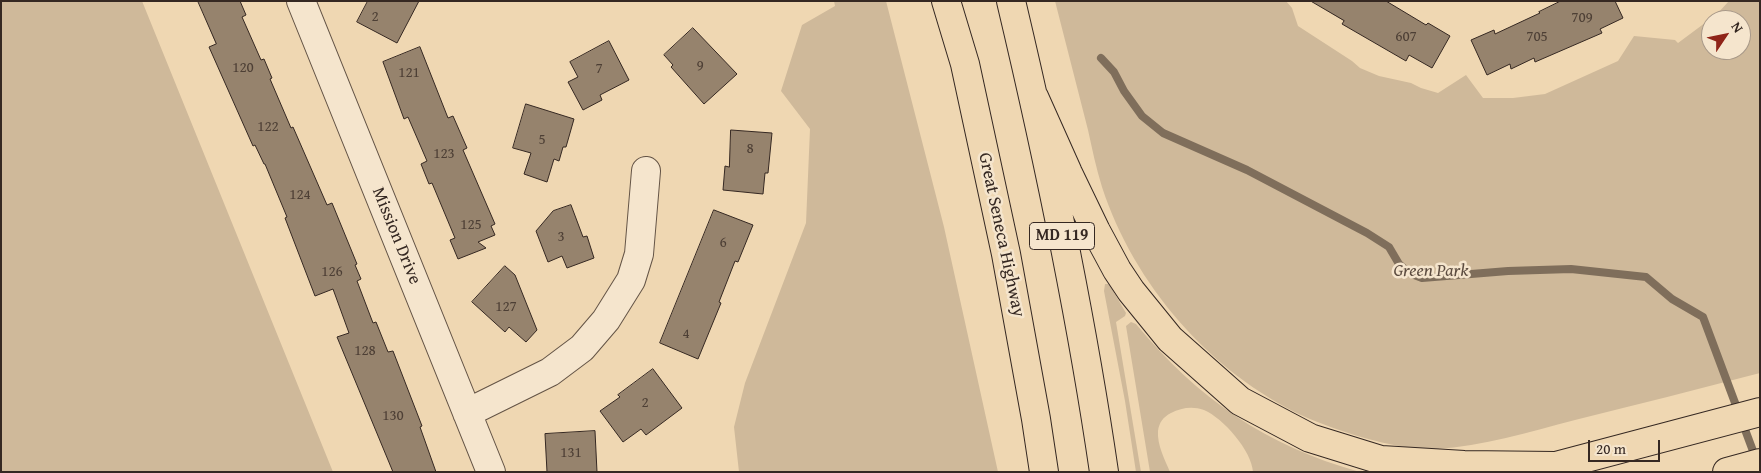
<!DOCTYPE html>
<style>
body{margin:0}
#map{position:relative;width:1761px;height:473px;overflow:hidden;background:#efd7b2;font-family:"Gentium Book Plus",serif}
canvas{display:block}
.frame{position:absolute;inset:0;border:2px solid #352822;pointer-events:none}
.north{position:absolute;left:1701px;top:10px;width:50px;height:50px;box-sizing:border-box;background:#f5e5cd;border:1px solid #a89989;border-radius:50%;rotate:56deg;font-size:14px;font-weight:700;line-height:20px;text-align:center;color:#352822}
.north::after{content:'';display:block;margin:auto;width:18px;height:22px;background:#8f2418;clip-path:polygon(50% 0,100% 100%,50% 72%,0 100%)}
.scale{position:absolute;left:1588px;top:440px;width:72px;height:22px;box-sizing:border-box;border:2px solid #352822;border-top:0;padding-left:6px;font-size:15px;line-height:18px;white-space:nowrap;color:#352822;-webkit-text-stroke:4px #f5e5cd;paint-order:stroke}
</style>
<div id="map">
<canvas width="1761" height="473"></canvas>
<div class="frame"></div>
<div class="north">N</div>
<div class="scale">20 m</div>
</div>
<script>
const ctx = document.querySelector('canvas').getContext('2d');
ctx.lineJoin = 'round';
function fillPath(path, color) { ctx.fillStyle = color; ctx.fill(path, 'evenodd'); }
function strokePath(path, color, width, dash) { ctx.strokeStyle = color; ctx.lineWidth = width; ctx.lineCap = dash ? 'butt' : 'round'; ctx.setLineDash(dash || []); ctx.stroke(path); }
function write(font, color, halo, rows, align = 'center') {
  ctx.font = font + ' "Gentium Book Plus",serif'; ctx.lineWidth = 5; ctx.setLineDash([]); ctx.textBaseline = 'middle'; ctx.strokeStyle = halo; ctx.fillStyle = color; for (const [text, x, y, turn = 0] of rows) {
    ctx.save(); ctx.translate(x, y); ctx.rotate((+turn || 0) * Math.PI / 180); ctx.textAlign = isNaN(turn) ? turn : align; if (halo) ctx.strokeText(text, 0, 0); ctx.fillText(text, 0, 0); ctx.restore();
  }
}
fillPath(new Path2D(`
 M 1,1 L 142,1 L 333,472 L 1,472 Z
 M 834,1 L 886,1 L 944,227 L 998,472 L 739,472 L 734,427 L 745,383 L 806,223 L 810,129 L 781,91 L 802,25 L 835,6 Z
 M 1055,1 L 1286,1 L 1292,8 L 1298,26 L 1352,61 L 1360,68 L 1379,76 L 1411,83 L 1421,88 L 1438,93 L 1466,75 L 1483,98 L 1513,98 L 1545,94 L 1618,61 L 1634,36 L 1675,40 L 1678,43 L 1717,14 L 1729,1 L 1760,1 L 1760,373 C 1698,389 1636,405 1575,420 C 1529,432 1483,446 1436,449 C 1398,451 1337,431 1303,416 C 1210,372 1134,285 1102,187 C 1096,168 1092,148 1088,130 C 1077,87 1066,44 1055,1 ZM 1711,20 L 1741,20 L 1741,50 L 1711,50 Z
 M 1105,284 L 1109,284 L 1126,313 L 1125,316 L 1116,322 L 1141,472 L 1136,472 L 1125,401 L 1104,291 Z
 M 1131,322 L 1136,324 C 1197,398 1266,446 1360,472 L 1253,472 C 1252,451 1223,418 1204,410 C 1192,406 1181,408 1171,413 C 1163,417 1159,423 1158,431 C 1157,445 1165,460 1170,472 L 1150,472 L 1126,326 Z`), '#cfb99a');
strokePath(new Path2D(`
 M 1101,58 L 1114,72 L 1124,91 L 1142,116 L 1163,133 L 1247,170 L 1367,233 L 1389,247 L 1399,264 L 1409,273 L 1422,278 L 1508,271 L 1571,269 L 1646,277 L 1672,299 L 1703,317 L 1756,459`), '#7f6e5b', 8);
const building = new Path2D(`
 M 198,1 L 240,1 L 246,15 L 242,17 L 261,60 L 264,59 L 272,78 L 270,79 L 291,128 L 293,127 L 327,205 L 332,203 L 357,264 L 355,265 L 361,279 L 357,281 L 373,323 L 376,322 L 388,352 L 393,351 L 422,426 L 420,427 L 436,472 L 393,472 L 337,337 L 349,333 L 333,289 L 315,296 L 285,218 L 287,217 L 265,164 L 264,164 L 255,145 L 253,146 L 209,47 L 216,44 Z
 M 368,1 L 419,1 L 397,43 L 357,22 Z
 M 1311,1 L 1386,1 L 1426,25 L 1428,23 L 1450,36 L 1432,68 L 1409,55 L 1406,61 L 1342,24 L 1344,21 Z
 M 1561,1 L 1615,1 L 1623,18 L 1600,29 L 1602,33 L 1535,62 L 1534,58 L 1511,69 L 1510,64 L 1487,75 L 1471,40 L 1494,30 L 1495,34 L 1540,13 L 1539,12 Z
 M 693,28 L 737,74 L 704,104 L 671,67 L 673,65 L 664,55 Z
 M 609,41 L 629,80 L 600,95 L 602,100 L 583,110 L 568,82 L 578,77 L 570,62 Z
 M 420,47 L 448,118 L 453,116 L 467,148 L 463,150 L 495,224 L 491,226 L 495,235 L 478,242 L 486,248 L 458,259 L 450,240 L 455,238 L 432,183 L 429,184 L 421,164 L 427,161 L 408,117 L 404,119 L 383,62 Z
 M 526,104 L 574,119 L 566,147 L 563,147 L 559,161 L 554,159 L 547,182 L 524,174 L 531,153 L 513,148 Z
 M 731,130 L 772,133 L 768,173 L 765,173 L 763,194 L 723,190 L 725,166 L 729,167 Z
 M 571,205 L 583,237 L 587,236 L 594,258 L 567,268 L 562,256 L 548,262 L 536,231 L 553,211 Z
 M 714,210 L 753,225 L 738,262 L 735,261 L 719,302 L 721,303 L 698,359 L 660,343 Z
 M 505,266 L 515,275 L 537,330 L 526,342 L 509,327 L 505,332 L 472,302 Z
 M 653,369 L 682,408 L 646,435 L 641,429 L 623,442 L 600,411 L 620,397 L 618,395 Z
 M 595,431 L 597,472 L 547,472 L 545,434 Z`);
fillPath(building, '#96836d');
strokePath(building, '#352822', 1);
const street = new Path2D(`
 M 301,1 L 491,472
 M 467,413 L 550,372 L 582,348 L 606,320 L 631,280 L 639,254 L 646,171`);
const primary = new Path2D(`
 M 946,1 L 965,64 L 1006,254 L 1036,419 L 1044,472
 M 1011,1 C 1048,157 1081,314 1104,472
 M 1034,97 L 1068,173 L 1096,231 L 1117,270 L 1131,291 L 1170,339 L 1240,401 L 1310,438 L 1381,460 L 1464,465 L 1555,466
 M 1537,471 L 1760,412
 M 1727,472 L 1760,463`);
strokePath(street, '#645446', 30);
strokePath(primary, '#352822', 30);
strokePath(street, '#f5e5cd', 28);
strokePath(primary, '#efd7b2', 28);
write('15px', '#4d3f35', null, [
 ["2",375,17],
 ["709",1582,18],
 ["607",1406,37],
 ["705",1537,37],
 ["9",700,66],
 ["120",243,68],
 ["7",599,69],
 ["121",409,73],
 ["122",268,127],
 ["5",542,140],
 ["8",750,149],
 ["123",444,154],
 ["124",300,195],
 ["125",471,225],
 ["3",561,237],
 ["6",723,243],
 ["126",332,272],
 ["127",506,307],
 ["4",686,334],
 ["128",365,351],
 ["2",645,403],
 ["130",393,416],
 ["131",571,453]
]);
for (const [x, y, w] of [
 [1062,236,65]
]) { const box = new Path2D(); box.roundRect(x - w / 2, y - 13.5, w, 27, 4); ctx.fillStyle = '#f5e5cd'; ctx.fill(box); strokePath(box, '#352822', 1); }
write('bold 16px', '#352822', null, [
 ["MD 119",1062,236]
]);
write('18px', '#352822', '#f5e5cd', [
 ["Great Seneca Highway",1001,235,78],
 ["Mission Drive",396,236,68]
]);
write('italic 18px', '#5c4c40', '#f5e5cd', [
 ["Green Park",1431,271]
]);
</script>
